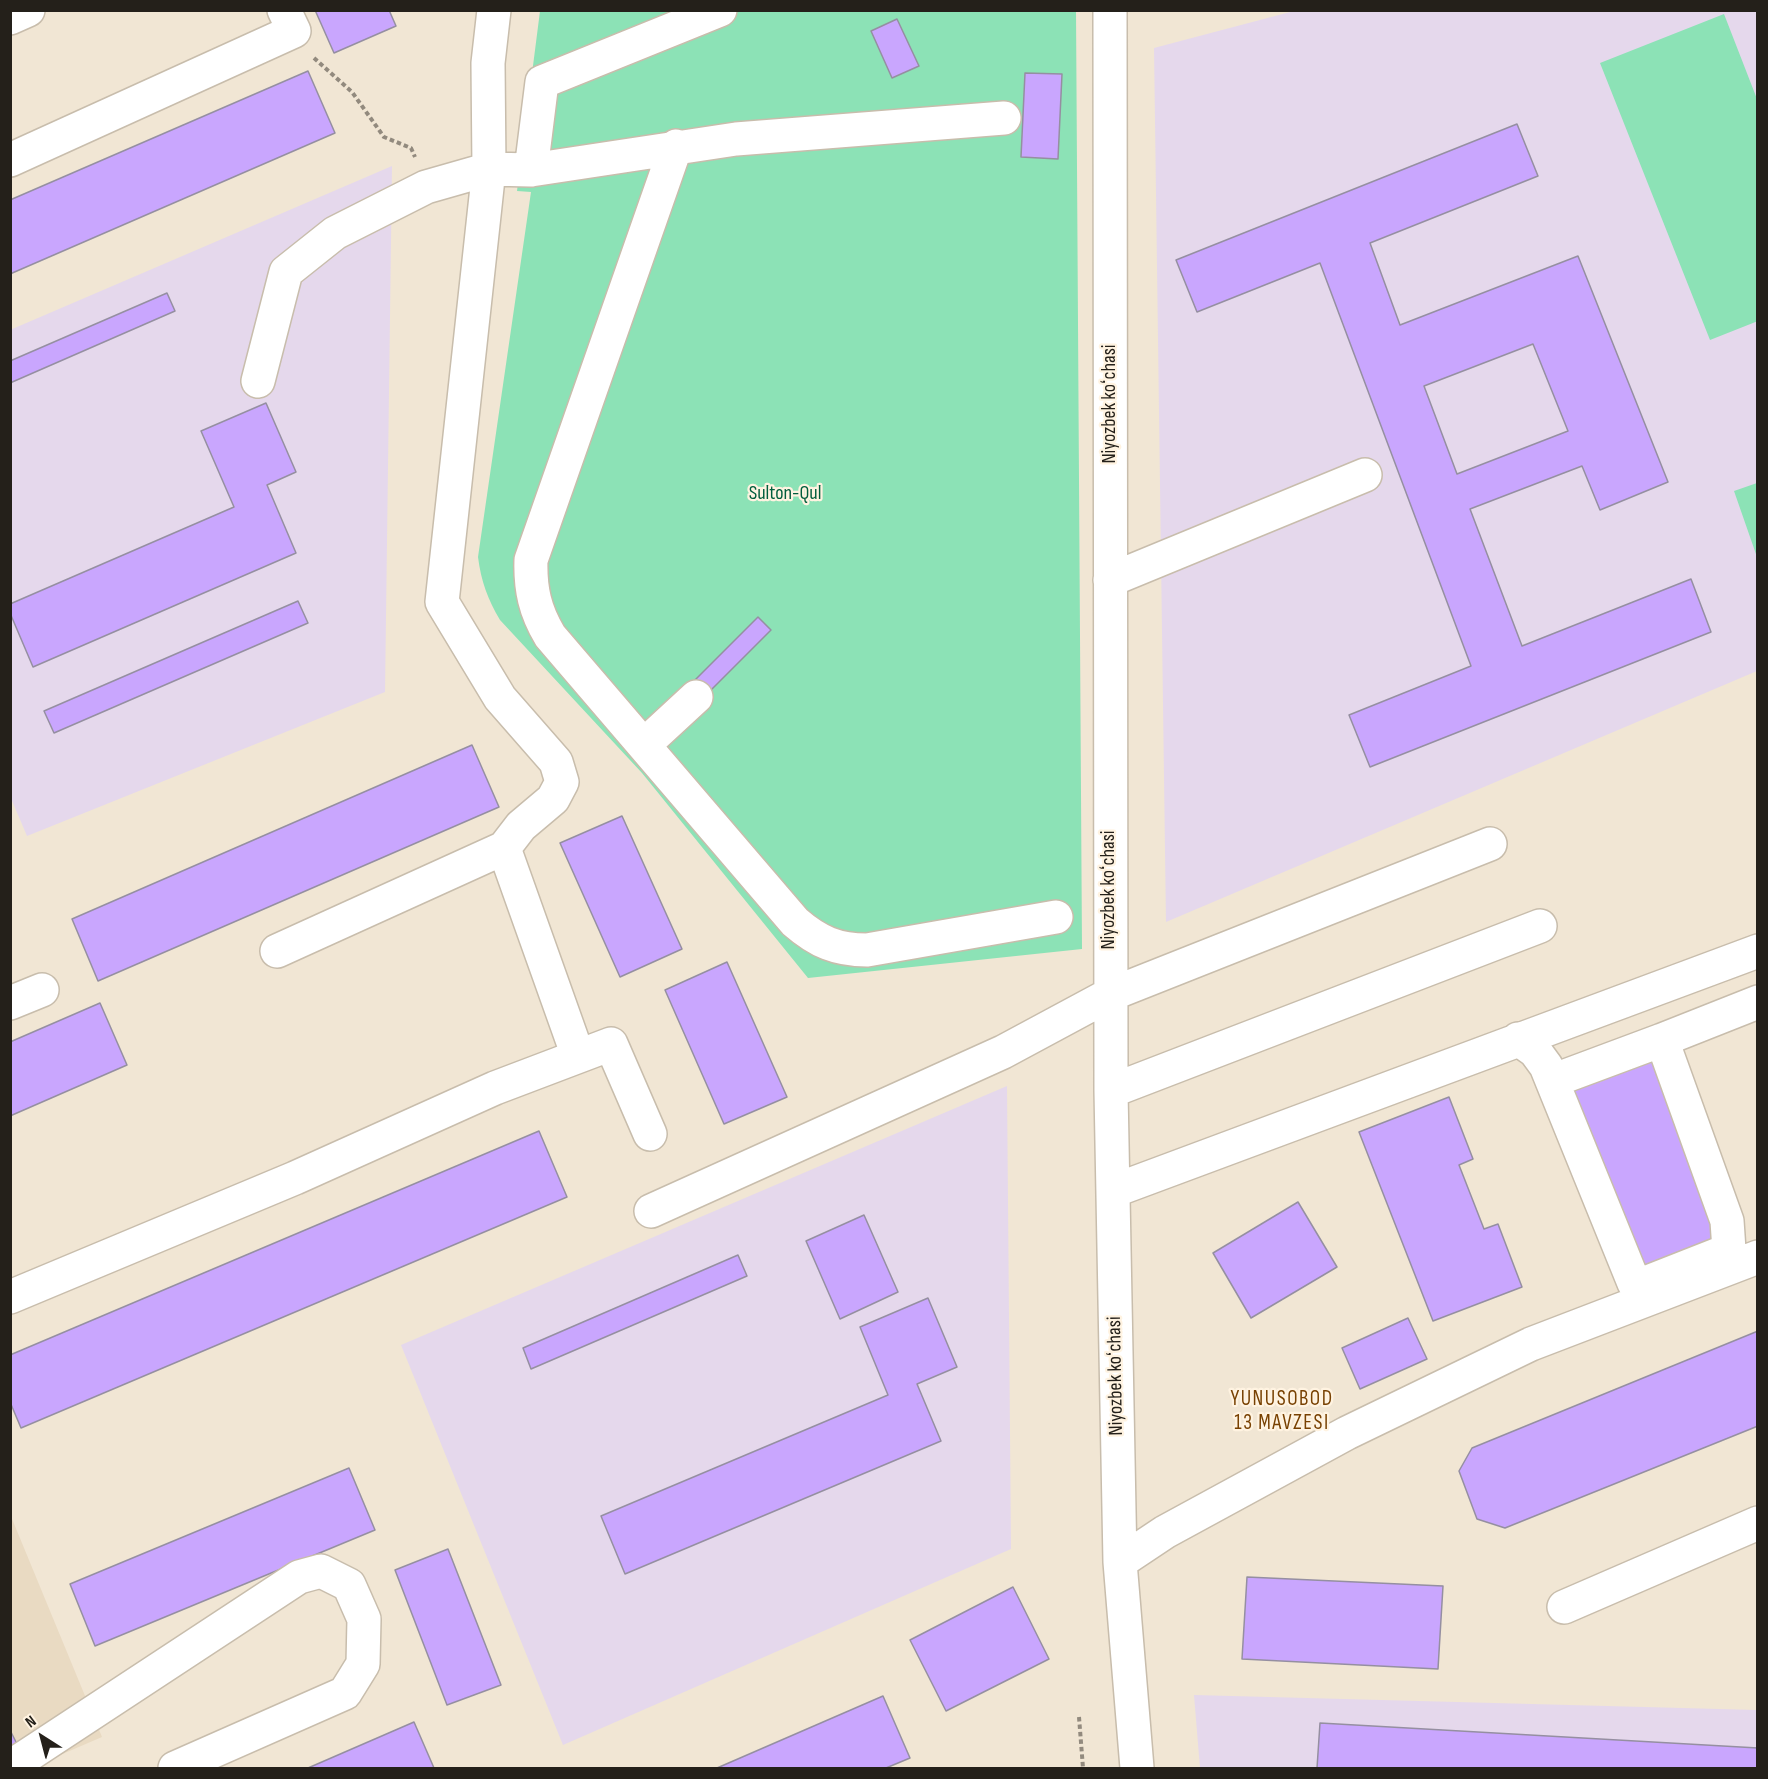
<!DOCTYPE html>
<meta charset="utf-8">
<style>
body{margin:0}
#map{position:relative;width:1768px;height:1779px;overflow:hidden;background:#f1e6d4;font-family:"Sofia Sans Condensed",sans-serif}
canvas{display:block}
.frame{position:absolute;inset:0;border:12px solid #24201a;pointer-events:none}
.north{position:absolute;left:12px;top:1707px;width:60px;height:60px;-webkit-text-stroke:4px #fff3e1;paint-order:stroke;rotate:324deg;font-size:16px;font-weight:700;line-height:24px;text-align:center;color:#24201a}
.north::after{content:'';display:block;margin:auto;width:21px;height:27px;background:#24201a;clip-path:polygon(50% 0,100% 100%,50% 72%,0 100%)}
</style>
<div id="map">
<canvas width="1768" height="1779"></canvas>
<div class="frame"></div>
<div class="north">N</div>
</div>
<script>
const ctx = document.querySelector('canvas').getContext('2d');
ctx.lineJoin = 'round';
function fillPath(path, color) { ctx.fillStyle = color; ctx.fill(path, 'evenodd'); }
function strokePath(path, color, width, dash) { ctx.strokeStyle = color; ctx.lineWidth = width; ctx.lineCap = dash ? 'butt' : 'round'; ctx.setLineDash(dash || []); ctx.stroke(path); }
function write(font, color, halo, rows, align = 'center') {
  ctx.font = font + ' "Sofia Sans Condensed",sans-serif'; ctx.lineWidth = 4.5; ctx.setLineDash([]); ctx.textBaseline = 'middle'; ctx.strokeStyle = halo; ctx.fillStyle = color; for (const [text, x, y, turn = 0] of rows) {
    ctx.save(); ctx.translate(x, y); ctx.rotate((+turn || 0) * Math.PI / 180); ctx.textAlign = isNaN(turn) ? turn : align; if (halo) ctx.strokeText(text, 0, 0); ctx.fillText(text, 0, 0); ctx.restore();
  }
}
fillPath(new Path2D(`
 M 10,1514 L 102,1737 L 30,1768 L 11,1768 Z`), '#e9dac2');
fillPath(new Path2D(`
 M 1294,11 L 1757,11 L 1757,671 L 1166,922 L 1154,48 Z
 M 392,166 L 385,692 L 27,836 L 10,796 L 10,330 Z
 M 1007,1086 L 1011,1549 L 563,1745 L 401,1345 Z
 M 1194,1695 L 1757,1710 L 1757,1768 L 1200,1768 Z`), '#e5d8ec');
fillPath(new Path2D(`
 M 540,11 L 1076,11 L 1082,949 L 808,978 L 642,773 L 500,620 C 488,600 481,581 478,557 L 531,192 L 517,191 Z
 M 1724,14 L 1757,99 L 1758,321 L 1710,340 L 1600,63 Z
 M 1757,483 L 1758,483 L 1757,557 L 1734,491 Z`), '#8ce2b6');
const building = new Path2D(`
 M 315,10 L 389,10 L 396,26 L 334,53 Z
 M 897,19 L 919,66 L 892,78 L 871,31 Z
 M 308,71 L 335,133 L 10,274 L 10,200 Z
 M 1025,73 L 1062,74 L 1058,159 L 1021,157 Z
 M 1517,124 L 1538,176 L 1370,243 L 1400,325 L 1578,256 L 1668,482 L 1600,510 L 1582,466 L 1470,509 L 1522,646 L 1691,579 L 1711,632 L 1370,767 L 1349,715 L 1471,666 L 1320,263 L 1197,312 L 1176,260 ZM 1533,344 L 1568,431 L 1457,474 L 1424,386 Z
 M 167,293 L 175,311 L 10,383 L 10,361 Z
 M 266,403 L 296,472 L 267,485 L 296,553 L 33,667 L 10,613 L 10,604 L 234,507 L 201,431 Z
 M 298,601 L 308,623 L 54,733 L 44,711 Z
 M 758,617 L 771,630 L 706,695 L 693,682 Z
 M 472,745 L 499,807 L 98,981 L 72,919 Z
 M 622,816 L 682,949 L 620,977 L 560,843 Z
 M 727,962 L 787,1097 L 724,1124 L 665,990 Z
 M 100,1003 L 127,1065 L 10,1116 L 10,1042 Z
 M 1651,1055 L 1720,1241 L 1636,1272 L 1567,1086 Z
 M 1449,1097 L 1473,1159 L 1459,1165 L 1484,1229 L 1498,1224 L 1522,1287 L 1433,1321 L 1359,1132 Z
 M 539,1131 L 567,1197 L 21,1428 L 10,1402 L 10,1355 Z
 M 1298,1202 L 1337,1267 L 1251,1318 L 1213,1253 Z
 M 864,1215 L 898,1292 L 840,1319 L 806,1241 Z
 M 738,1255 L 747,1276 L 531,1369 L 523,1348 Z
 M 928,1298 L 957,1367 L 917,1384 L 941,1441 L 625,1574 L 601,1516 L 888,1395 L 860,1327 Z
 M 1408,1318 L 1427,1359 L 1360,1389 L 1342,1348 Z
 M 1758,1331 L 1758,1426 L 1505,1528 L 1477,1519 L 1459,1471 L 1472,1448 Z
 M 349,1468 L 375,1530 L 95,1646 L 70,1584 Z
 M 448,1549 L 501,1685 L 447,1705 L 395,1570 Z
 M 1247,1577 L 1443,1586 L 1438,1669 L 1242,1659 Z
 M 1013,1587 L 1049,1659 L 946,1711 L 910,1640 Z
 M 883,1696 L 910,1758 L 886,1768 L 717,1768 Z
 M 414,1722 L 434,1768 L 308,1768 Z
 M 1320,1723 L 1758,1748 L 1758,1768 L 1317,1768 Z
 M 10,1730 L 19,1748 L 10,1752 Z`);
fillPath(building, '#c9a6fe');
strokePath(building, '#958fa1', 1.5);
const minor = new Path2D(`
 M 494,10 L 488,63 L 489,169 L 531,170 L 736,139 L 1004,118
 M 1110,10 L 1111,1091 L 1120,1562 L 1137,1768
 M 10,18 L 28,10
 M 676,146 L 531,560 C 530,589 535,611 550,636 L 795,922 C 818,942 837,950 867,950 L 1056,917
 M 10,160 L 294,31 L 284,10
 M 531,170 L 542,82 L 720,10
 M 258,381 L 286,272 L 335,233 L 426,187 L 489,169 L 442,602 L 500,698 L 556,762 L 562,782 L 553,799 L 521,826 L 504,848 L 578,1056
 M 1110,580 L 1365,475
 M 644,745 L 696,697
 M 277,951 L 504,848
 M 10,1003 L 42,990
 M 1518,1039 L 1535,1051 L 1546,1066 L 1634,1283 L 1640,1285 L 1729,1250 L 1727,1221 L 1662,1040 L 1552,1081
 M 1662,1040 L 1758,1002
 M 1111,1091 L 1540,926
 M 1113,1191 L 1758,951
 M 651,1211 L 1003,1052 L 1109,995 L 1490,844
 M 10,1297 L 295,1178 L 495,1088 L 611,1044 L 650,1134
 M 1120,1562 L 1165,1532 L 1347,1433 L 1531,1344 L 1758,1257
 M 1564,1607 L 1758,1523
 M 10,1767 L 299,1577 L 321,1571 L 349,1585 L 364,1619 L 363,1664 L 345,1693 L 175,1768`);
strokePath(minor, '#c8bdac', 36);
strokePath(new Path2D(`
 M 314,58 L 352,92 L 384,137 L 411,148 L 415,157
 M 1079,1717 L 1083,1768`), '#928a7e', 4, [4.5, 3]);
strokePath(minor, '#fff', 33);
write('20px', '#24201a', '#fff3e1', [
 ["Niyozbek koʻchasi",1110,404,-90],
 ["Niyozbek koʻchasi",1109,890,-90],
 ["Niyozbek koʻchasi",1116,1376,-91]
]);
write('20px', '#015d3c', '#fff3e1', [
 ["Sulton-Qul",785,494]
]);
ctx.letterSpacing = '1.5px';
write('21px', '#784102', '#fff3e1', [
 ["YUNUSOBOD",1282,1400],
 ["13 MAVZESI",1282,1424]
]);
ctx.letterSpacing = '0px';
</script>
